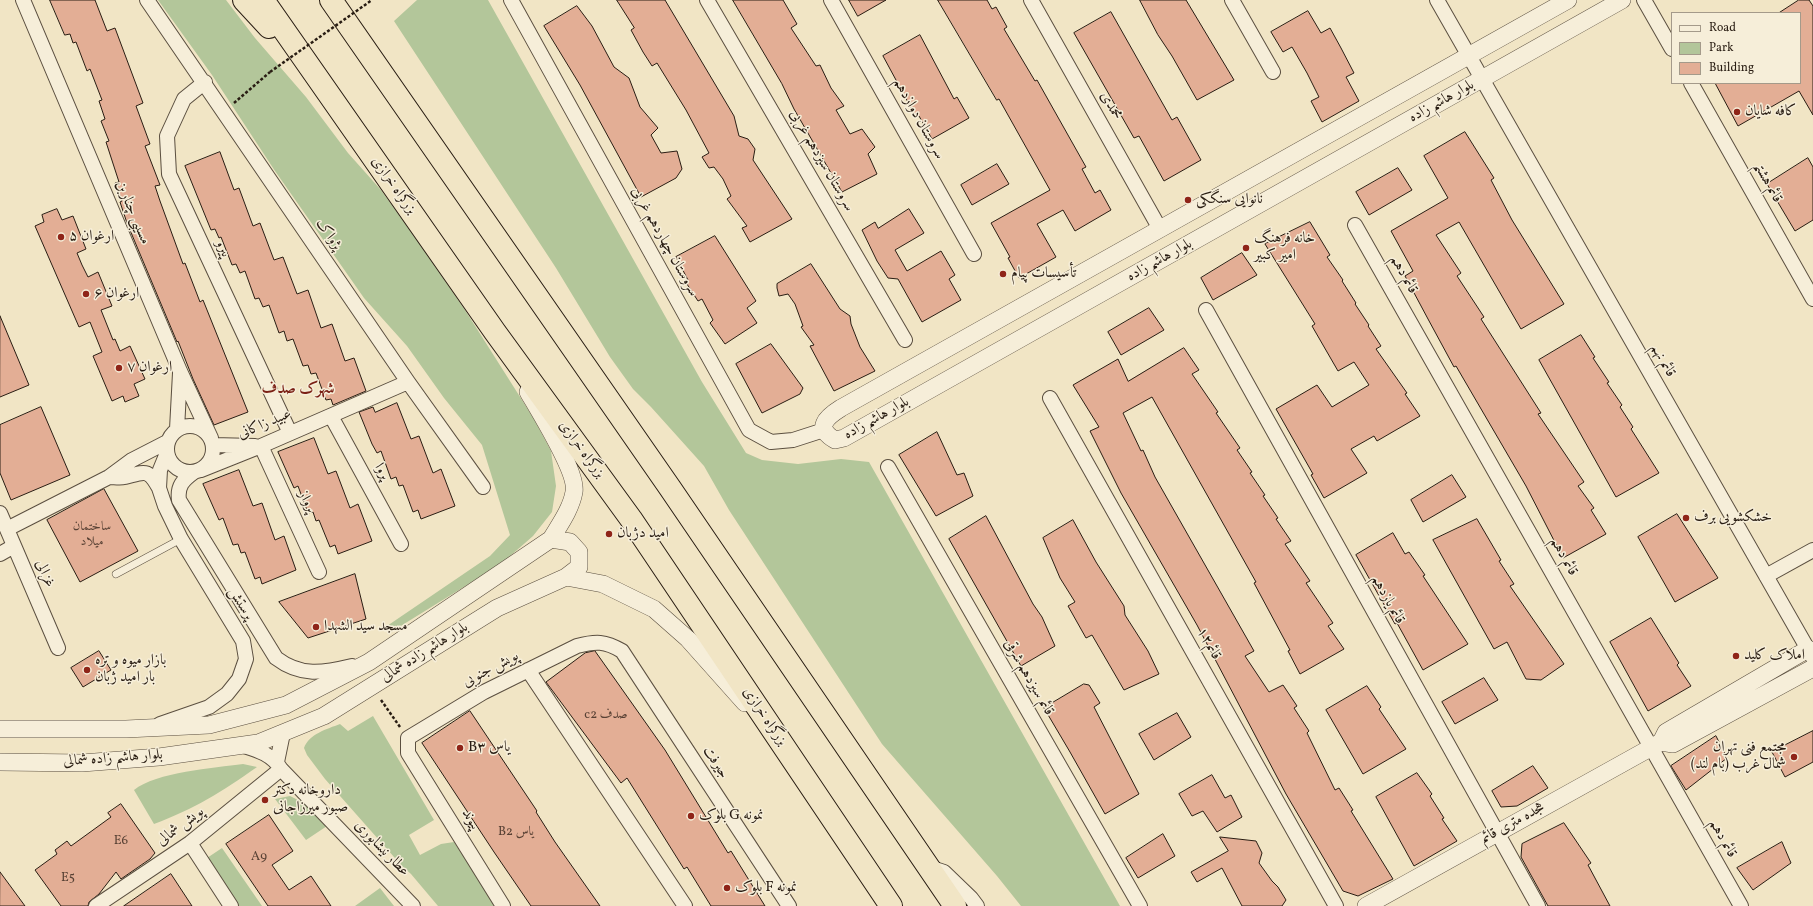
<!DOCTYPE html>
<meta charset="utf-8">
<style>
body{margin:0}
#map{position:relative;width:1813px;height:906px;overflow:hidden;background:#f1e5c5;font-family:Vollkorn,serif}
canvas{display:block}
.legend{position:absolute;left:1671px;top:12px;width:130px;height:72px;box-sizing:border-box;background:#f6eed9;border:1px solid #a49a8a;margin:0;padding:5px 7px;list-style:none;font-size:12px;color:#291d13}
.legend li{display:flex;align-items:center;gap:8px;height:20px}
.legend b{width:20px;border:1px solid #a49a8a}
</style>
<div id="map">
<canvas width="1813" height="906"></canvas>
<ul class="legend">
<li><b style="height:5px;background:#f6eed9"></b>Road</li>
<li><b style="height:11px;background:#b3c69a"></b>Park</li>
<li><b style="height:11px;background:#e3ae95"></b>Building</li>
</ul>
</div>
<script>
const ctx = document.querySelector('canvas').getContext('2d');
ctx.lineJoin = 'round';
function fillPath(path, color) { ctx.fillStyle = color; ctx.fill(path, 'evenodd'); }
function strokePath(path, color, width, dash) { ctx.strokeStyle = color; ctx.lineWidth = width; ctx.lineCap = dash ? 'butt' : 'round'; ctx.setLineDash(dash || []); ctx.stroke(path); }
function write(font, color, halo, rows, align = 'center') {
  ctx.font = font + ' Vollkorn,Amiri,serif'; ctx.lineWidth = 3; ctx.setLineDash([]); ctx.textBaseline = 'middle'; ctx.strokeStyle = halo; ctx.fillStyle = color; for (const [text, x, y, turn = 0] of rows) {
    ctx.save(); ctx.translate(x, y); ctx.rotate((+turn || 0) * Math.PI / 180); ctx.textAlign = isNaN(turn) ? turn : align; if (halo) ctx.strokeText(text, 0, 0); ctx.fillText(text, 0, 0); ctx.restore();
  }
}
fillPath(new Path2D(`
 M 158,0 L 226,0 L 255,38 L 306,97 L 348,153 L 381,190 L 414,236 L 465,310 L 534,419 L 551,451 L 556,486 L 552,512 L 533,536 L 501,564 L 391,632 L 387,626 L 490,556 L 510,535 L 482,445 L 444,398 L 407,346 L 364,298 L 275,171 L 212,75 Z
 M 417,0 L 488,0 L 702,382 L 746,453 L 762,460 L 798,464 L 841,459 L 869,462 L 1120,906 L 1021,906 L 997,876 L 882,744 L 729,510 L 704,466 L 651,407 L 633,389 L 610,357 L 556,268 L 394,21 Z
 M 373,716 L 434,820 L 409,835 L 420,855 L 441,844 L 454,842 L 496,906 L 438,906 L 411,874 L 402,866 L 325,779 L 307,755 L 304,748 C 309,734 327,729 340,724 L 348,731 Z
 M 243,764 L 257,767 C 222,792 194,809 154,824 L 134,790 C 156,772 214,768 243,764 Z
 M 290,796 L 302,802 L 327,826 L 306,840 L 275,799 Z
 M 222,848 L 262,906 L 239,906 L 207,858 Z
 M 380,888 L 394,906 L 355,906 Z`), '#b3c69a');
const building = new Path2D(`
 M 50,0 L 95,0 L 107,31 L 115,28 L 143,103 L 136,106 L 150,144 L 145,146 L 160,185 L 155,186 L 160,201 L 183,264 L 185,263 L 200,302 L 203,300 L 248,412 L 214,425 L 193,379 L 178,341 L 177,342 L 127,223 L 120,202 L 122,201 L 115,183 L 119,182 L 106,142 L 109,141 L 101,121 L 105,119 L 99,101 L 102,100 L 90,69 L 87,71 L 76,42 L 73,43 L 70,34 L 65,35 Z
 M 617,0 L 665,0 L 734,116 L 739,136 L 748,139 L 755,149 L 753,160 L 792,219 L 750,242 L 742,228 L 747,226 L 727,199 L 731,196 L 723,179 L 714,167 L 709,168 L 702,157 L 709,153 L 686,110 L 657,63 L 652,66 L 643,52 L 631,30 L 634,28 Z
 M 733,0 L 783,0 L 797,24 L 791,28 L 816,66 L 820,65 L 831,88 L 844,106 L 836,110 L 850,134 L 862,129 L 875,147 L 868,154 L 877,174 L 842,192 L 794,109 L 782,84 Z
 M 849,0 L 886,0 L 858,16 Z
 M 938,0 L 987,0 L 992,9 L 996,7 L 1007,27 L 1004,29 L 1035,81 L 1037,80 L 1086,167 L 1082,169 L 1095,193 L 1100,190 L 1111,210 L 1075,231 L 1063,210 L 1037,224 L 1056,257 L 1019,278 L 1008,258 L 1010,257 L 991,223 L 1050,190 L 999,99 L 997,100 Z
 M 1140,0 L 1186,0 L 1234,80 L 1197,100 L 1172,56 L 1158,35 Z
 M 1799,0 L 1809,0 L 1813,6 L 1813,115 L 1799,91 L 1738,126 L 1715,83 L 1800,83 L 1800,13 L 1779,13 Z
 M 577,6 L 592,26 L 614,67 L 629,78 L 640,107 L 658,128 L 651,135 L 661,153 L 677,151 L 682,169 L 676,178 L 641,197 L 580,85 L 544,26 Z
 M 1308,11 L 1321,33 L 1330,28 L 1341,48 L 1354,73 L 1346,77 L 1359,101 L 1322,122 L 1311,101 L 1319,97 L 1307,73 L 1292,47 L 1283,52 L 1271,32 Z
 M 1111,12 L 1172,120 L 1177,117 L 1201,160 L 1164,181 L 1139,136 L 1134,138 L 1074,33 Z
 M 920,35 L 954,99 L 957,97 L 969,118 L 932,139 L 919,116 L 916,117 L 883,56 Z
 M 1465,132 L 1494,178 L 1491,180 L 1512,220 L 1564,304 L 1521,329 L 1459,222 L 1436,235 L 1461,273 L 1457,276 L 1484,317 L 1481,319 L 1541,413 L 1538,414 L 1584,482 L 1578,486 L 1594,508 L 1591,510 L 1606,534 L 1563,558 L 1526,486 L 1456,366 L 1454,367 L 1428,319 L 1405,276 L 1413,271 L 1391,231 L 1448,198 L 1424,156 Z
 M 220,152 L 234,190 L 239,188 L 253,226 L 260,223 L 274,260 L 283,257 L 297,294 L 308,290 L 321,328 L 332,324 L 345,361 L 354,358 L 366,391 L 333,405 L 331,399 L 326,400 L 316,373 L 311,374 L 308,365 L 303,366 L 293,339 L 287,341 L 284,331 L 279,333 L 269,305 L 263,307 L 259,298 L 255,299 L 245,271 L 240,273 L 236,264 L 232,265 L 221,237 L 219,238 L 215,229 L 211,230 L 185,166 Z
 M 1808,158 L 1813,167 L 1813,220 L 1795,231 L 1767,184 Z
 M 997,164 L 1009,184 L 972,205 L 961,185 Z
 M 1398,168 L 1412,190 L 1369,215 L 1356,192 Z
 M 57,209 L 62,220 L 73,216 L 86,249 L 77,253 L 82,265 L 88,277 L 98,272 L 112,306 L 101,310 L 113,340 L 115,339 L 120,351 L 130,346 L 145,379 L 134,384 L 139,396 L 125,402 L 123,396 L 112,401 L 93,356 L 102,352 L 90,322 L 79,327 L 35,226 L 44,222 L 42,215 Z
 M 909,209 L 924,233 L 895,250 L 907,271 L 941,251 L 955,275 L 949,279 L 961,300 L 922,322 L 898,279 L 888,278 L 877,261 L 862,230 L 875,222 L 878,228 Z
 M 1310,222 L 1330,255 L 1327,257 L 1343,280 L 1342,281 L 1356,303 L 1355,304 L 1369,325 L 1368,326 L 1381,346 L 1376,349 L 1407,393 L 1405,394 L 1420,416 L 1377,441 L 1374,436 L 1351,449 L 1367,473 L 1324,498 L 1311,475 L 1313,474 L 1276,409 L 1317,385 L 1332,407 L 1369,385 L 1354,362 L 1338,371 L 1312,326 L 1315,324 L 1265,244 Z
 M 715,236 L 756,301 L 747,308 L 757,323 L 725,344 L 710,323 L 713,320 L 702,299 L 698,301 L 685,281 L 688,280 L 676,257 Z
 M 1242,253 L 1257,275 L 1213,300 L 1201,278 Z
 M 811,264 L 840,309 L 850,316 L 851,324 L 860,347 L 875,371 L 834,391 L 810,346 L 814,345 L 801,327 L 803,326 L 795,304 L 788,294 L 779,296 L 777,288 L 777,284 Z
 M 1149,308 L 1164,330 L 1121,355 L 1108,332 Z
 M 0,316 L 29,385 L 0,397 Z
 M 1581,335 L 1595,357 L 1593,358 L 1609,382 L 1607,383 L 1622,405 L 1620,407 L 1633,427 L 1631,429 L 1659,473 L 1616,497 L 1539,360 Z
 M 771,344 L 803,388 L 800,394 L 762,413 L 736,364 Z
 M 1184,348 L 1199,370 L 1192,374 L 1218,412 L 1216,413 L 1240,448 L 1237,450 L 1252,472 L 1250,473 L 1265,495 L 1263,496 L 1278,518 L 1276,519 L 1291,541 L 1285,544 L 1310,581 L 1306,583 L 1333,623 L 1328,626 L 1344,649 L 1300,674 L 1288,651 L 1290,650 L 1254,583 L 1256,582 L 1152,397 L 1123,413 L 1141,451 L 1143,450 L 1155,477 L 1254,651 L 1245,656 L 1269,692 L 1283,685 L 1297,706 L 1294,708 L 1309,731 L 1307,733 L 1335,790 L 1339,788 L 1353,810 L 1351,811 L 1393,879 L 1358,896 L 1343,891 L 1286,794 L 1197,625 L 1121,493 L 1090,431 L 1099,427 L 1073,385 L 1118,359 L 1128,381 Z
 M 397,403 L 411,439 L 419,436 L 433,473 L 441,469 L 455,506 L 421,519 L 418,510 L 413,512 L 403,485 L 399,486 L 396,477 L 391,479 L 381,451 L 377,453 L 372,444 L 359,412 L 373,407 L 375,412 Z
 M 41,407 L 70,475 L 11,500 L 0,473 L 0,425 Z
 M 937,432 L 957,475 L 964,473 L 973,496 L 936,516 L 899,455 Z
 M 314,438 L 328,474 L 336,471 L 350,508 L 358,504 L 372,541 L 338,554 L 335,545 L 330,547 L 319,520 L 316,521 L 313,512 L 308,513 L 298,486 L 294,488 L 278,452 Z
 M 239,470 L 253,506 L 262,503 L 275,540 L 284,536 L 296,570 L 262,584 L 260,577 L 255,579 L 245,552 L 241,553 L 238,544 L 233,545 L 223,518 L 219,520 L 203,484 Z
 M 1452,475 L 1466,497 L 1423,522 L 1411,500 Z
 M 104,489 L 138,551 L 80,582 L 47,520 Z
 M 1677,514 L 1718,578 L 1675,602 L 1638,537 Z
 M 986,516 L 1033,604 L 1042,617 L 1055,646 L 1021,666 L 949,539 Z
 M 1477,519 L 1501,560 L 1499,561 L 1514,584 L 1510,586 L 1564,664 L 1541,680 L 1526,679 L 1507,642 L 1494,649 L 1433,540 Z
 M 1073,520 L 1096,562 L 1124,606 L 1125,615 L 1148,651 L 1159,674 L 1124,690 L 1092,635 L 1086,638 L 1068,606 L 1075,602 L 1060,578 L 1043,538 Z
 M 1393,533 L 1405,554 L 1409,552 L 1425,575 L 1423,576 L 1468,644 L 1423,670 L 1397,623 L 1395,624 L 1356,555 Z
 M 355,574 L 366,619 L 308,638 L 279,602 Z
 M 1651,618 L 1679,663 L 1677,665 L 1691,686 L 1648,711 L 1610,642 Z
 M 99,651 L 111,670 L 83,687 L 71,668 Z
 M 595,651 L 665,750 L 728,853 L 731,851 L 765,906 L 711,906 L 687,867 L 684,869 L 627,778 L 621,783 L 546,682 L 585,653 Z
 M 1484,678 L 1498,700 L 1455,724 L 1442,702 Z
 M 1084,684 L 1089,685 L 1100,703 L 1094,707 L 1139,794 L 1105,814 L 1070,752 L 1044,708 Z
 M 1367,686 L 1381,707 L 1379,709 L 1406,749 L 1363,774 L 1326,710 Z
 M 470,711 L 537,811 L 536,812 L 555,842 L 600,906 L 531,906 L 494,852 L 422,743 Z
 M 1177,713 L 1191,737 L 1154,760 L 1139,734 Z
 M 1813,731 L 1813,762 L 1785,777 L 1772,752 Z
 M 1716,736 L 1727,758 L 1686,790 L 1671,766 Z
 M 1533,766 L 1548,788 L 1517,806 L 1501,807 L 1492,791 Z
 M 1417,773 L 1432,794 L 1430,796 L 1444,818 L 1442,819 L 1457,841 L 1414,866 L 1376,797 Z
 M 1212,775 L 1225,798 L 1231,795 L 1242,817 L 1217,832 L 1203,811 L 1192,816 L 1179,794 Z
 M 121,804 L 155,853 L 150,859 L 121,879 L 116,872 L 99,894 L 89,902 L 88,906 L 61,906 L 35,870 L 57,854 L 55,850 L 67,841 L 71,846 L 111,817 L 108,813 Z
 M 269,815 L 293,851 L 272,865 L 289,890 L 311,876 L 331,906 L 268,906 L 226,844 Z
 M 1564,823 L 1591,863 L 1588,865 L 1610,906 L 1548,906 L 1521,857 L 1522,844 Z
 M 1163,834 L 1175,856 L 1138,878 L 1126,858 Z
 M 1220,837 L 1256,841 L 1262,853 L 1259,863 L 1272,881 L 1278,887 L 1286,900 L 1282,906 L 1242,906 L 1222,868 L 1197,882 L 1191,872 L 1228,851 Z
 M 1782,842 L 1791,863 L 1753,890 L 1737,868 Z
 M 0,872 L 25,906 L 0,906 Z
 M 171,874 L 192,906 L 124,906 Z`);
fillPath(building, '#e3ae95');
strokePath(building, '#291d13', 1);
const service = new Path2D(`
 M 116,574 L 181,539`);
const minor = new Path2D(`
 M 23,0 L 180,371 L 211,438
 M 147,0 L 408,382 L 483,487
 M 511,0 L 749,430 L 771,442 L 793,440 L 824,430
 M 707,0 L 905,340
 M 831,0 L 974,254
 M 1031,0 L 1160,229
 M 1232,0 L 1273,72
 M 1437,0 L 1813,658
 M 1644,0 L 1672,49
 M 205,82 L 184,99 L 167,136 L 169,174 L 290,433
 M 1691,83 L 1813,299
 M 1355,225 L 1741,906
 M 1206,310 L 1538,906
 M 1050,398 L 1336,906
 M 331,416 L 401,544
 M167 449a23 23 0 1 1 46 0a23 23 0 1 1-46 0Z
 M 177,429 L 180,373
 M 213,445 L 255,446
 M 261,446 L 319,572
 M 888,467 L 1140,906
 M 201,470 L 261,446 L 408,382
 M 194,472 C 183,480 177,486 179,500 L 276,658 C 301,677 323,673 352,666
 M 109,477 C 114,477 120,478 125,477 C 145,472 148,468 159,488
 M 0,513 L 58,648
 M 7,529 L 109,477 L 132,460 L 167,442
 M 0,554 L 14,546
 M 1766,576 L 1813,550
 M 528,670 L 685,906
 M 160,724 L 209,707 L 227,694 L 239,679 L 246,659 L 243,641 L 181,539 L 165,506 L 159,488 L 160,470 L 167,453
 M 241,745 C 257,750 272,754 281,769 L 413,906
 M 277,762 L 283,733
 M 190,843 L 231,906
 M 929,867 L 944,872 L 971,898 L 977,906
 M 96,906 L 190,843 L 281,769
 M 503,906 L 408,753 L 408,738 L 484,692 L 577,646 C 596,641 605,641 622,651 L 789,906`);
const tertiary = new Path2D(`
 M 1568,0 L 841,408 C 825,418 815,428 835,440 L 844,438 L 1622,0
 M 551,539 L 570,542 L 579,552 L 579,567 L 566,577
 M 0,729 L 126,729 L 209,725 L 286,705 L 369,662 L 551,539 C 560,524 571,509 574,492 C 578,473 539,411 528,392
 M 1661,742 L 1666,732 L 1808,649
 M 0,762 L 82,763 L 159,757 L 258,743 L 324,716 L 497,608 L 566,577 L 603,584 L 654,609 L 688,639 L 745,703
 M 1366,906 L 1661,742 L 1673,744 L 1813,668`);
const trunk = new Path2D(`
 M 244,0 L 269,27
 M 263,0 L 495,332 L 631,519 L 891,906
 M 331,0 L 670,488 L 955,906`);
strokePath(service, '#5b4f40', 8);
strokePath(minor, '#5b4f40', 16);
strokePath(tertiary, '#5b4f40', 18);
strokePath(trunk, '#291d13', 24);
strokePath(new Path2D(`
 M 234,103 L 270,72
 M 381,700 L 400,727`), '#291d13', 2.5, [3, 2]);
strokePath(service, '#f6eed9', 7);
strokePath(minor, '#f6eed9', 14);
strokePath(tertiary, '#f6eed9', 17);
strokePath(trunk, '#f1e5c5', 22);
strokePath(new Path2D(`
 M 270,72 L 372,0`), '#291d13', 2.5, [3, 2]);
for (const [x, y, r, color] of [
 [1737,112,4,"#8f2418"],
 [1188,200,4,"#8f2418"],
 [61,237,4,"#8f2418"],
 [1246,248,4,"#8f2418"],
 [1003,274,4,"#8f2418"],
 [86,294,4,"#8f2418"],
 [119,368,4,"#8f2418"],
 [1686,518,4,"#8f2418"],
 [609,534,4,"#8f2418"],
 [316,627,4,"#8f2418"],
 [1736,656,4,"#8f2418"],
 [87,670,4,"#8f2418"],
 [460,748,4,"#8f2418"],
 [1794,757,4,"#8f2418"],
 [265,800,4,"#8f2418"],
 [691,816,4,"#8f2418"],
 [727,888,4,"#8f2418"]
]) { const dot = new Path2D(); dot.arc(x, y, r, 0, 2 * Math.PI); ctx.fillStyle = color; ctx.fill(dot); strokePath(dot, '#f6eed9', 1.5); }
write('13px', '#584134', null, [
 ["ساختمان",92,528],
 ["میلاد",92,543],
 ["c2 صدف",606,716],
 ["B2 یاس",516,833],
 ["E6",121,842],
 ["A9",259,858],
 ["E5",68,879]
]);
write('15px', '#291d13', '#f6eed9', [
 ["بلوار هاشم زاده",1442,102,-29],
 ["محمدی",1110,106,61],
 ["سروستان دوازدهم",918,119,61],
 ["سروستان سیزدهم غربی",821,161,60],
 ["قائم هشتم",1767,183,61],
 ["بزرگراه خرازی",393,186,55],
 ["مسیبی چناربن",132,213,67],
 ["پژواک",328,235,56],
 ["سروستان چهاردهم غربی",664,242,61],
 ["پیرو",222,249,65],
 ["بلوار هاشم زاده",1160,261,-29],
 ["قائم دهم",1403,275,61],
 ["قائم نهم",1662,361,60],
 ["بلوار هاشم زاده",877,419,-29],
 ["عبید زاکانی",265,425,-23],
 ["بزرگراه خرازی",581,450,54],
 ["پروا",381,472,61],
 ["پرواز",306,502,65],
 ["قائم دهم",1563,557,61],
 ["غزالی",44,574,67],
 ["قائم یازدهم",1387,600,61],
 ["پرستش",240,604,59],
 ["قائم۱۲",1208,644,61],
 ["بلوار هاشم زاده شمالی",425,653,-32],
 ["پویش جنوبی",491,670,-28],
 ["قائم سیزدهم شرقی",1028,678,60],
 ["بزرگراه خرازی",764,717,56],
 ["بلوار هاشم زاده شمالی",113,759,-4],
 ["جيرفت",715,763,57],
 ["پیوند",470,820,58],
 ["هجده متری قائم",1513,824,-29],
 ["پویش شمالی",181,827,-37],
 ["قائم دهم",1722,839,61],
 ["عطار نیشابوری",381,849,46]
]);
write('15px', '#291d13', '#f6eed9', [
 ["كافه شايان",1745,112],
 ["نانوایی سنگکی",1196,200],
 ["ارغوان ۵",69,237],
 ["خانه فرهنگ",1254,239],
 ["امیر کبیر",1254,256],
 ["تأسیسات پیام",1011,274],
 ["ارغوان ۶",94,294],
 ["ارغوان ۷",127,368],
 ["خشکشویی برف",1694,518],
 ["امید دژبان",617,534],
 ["مسجد سید الشهدا",324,627],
 ["املاک کلید",1744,656],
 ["بازار میوه و تره",95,661],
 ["بار امید ژبان",95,678],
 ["B۳ یاس",468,748],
 ["مجتمع فنی تهران",1786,748,"right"],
 ["شمال غرب (بام لند)",1786,765,"right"],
 ["داروخانه دکتر",273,791],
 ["صبور میرزاجانی",273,808],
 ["بلوک G نمونه",699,816],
 ["بلوک F نمونه",735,888]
], 'left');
write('bold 16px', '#7a1f14', '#f6eed9', [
 ["شهرک صدف",298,390]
]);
</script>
